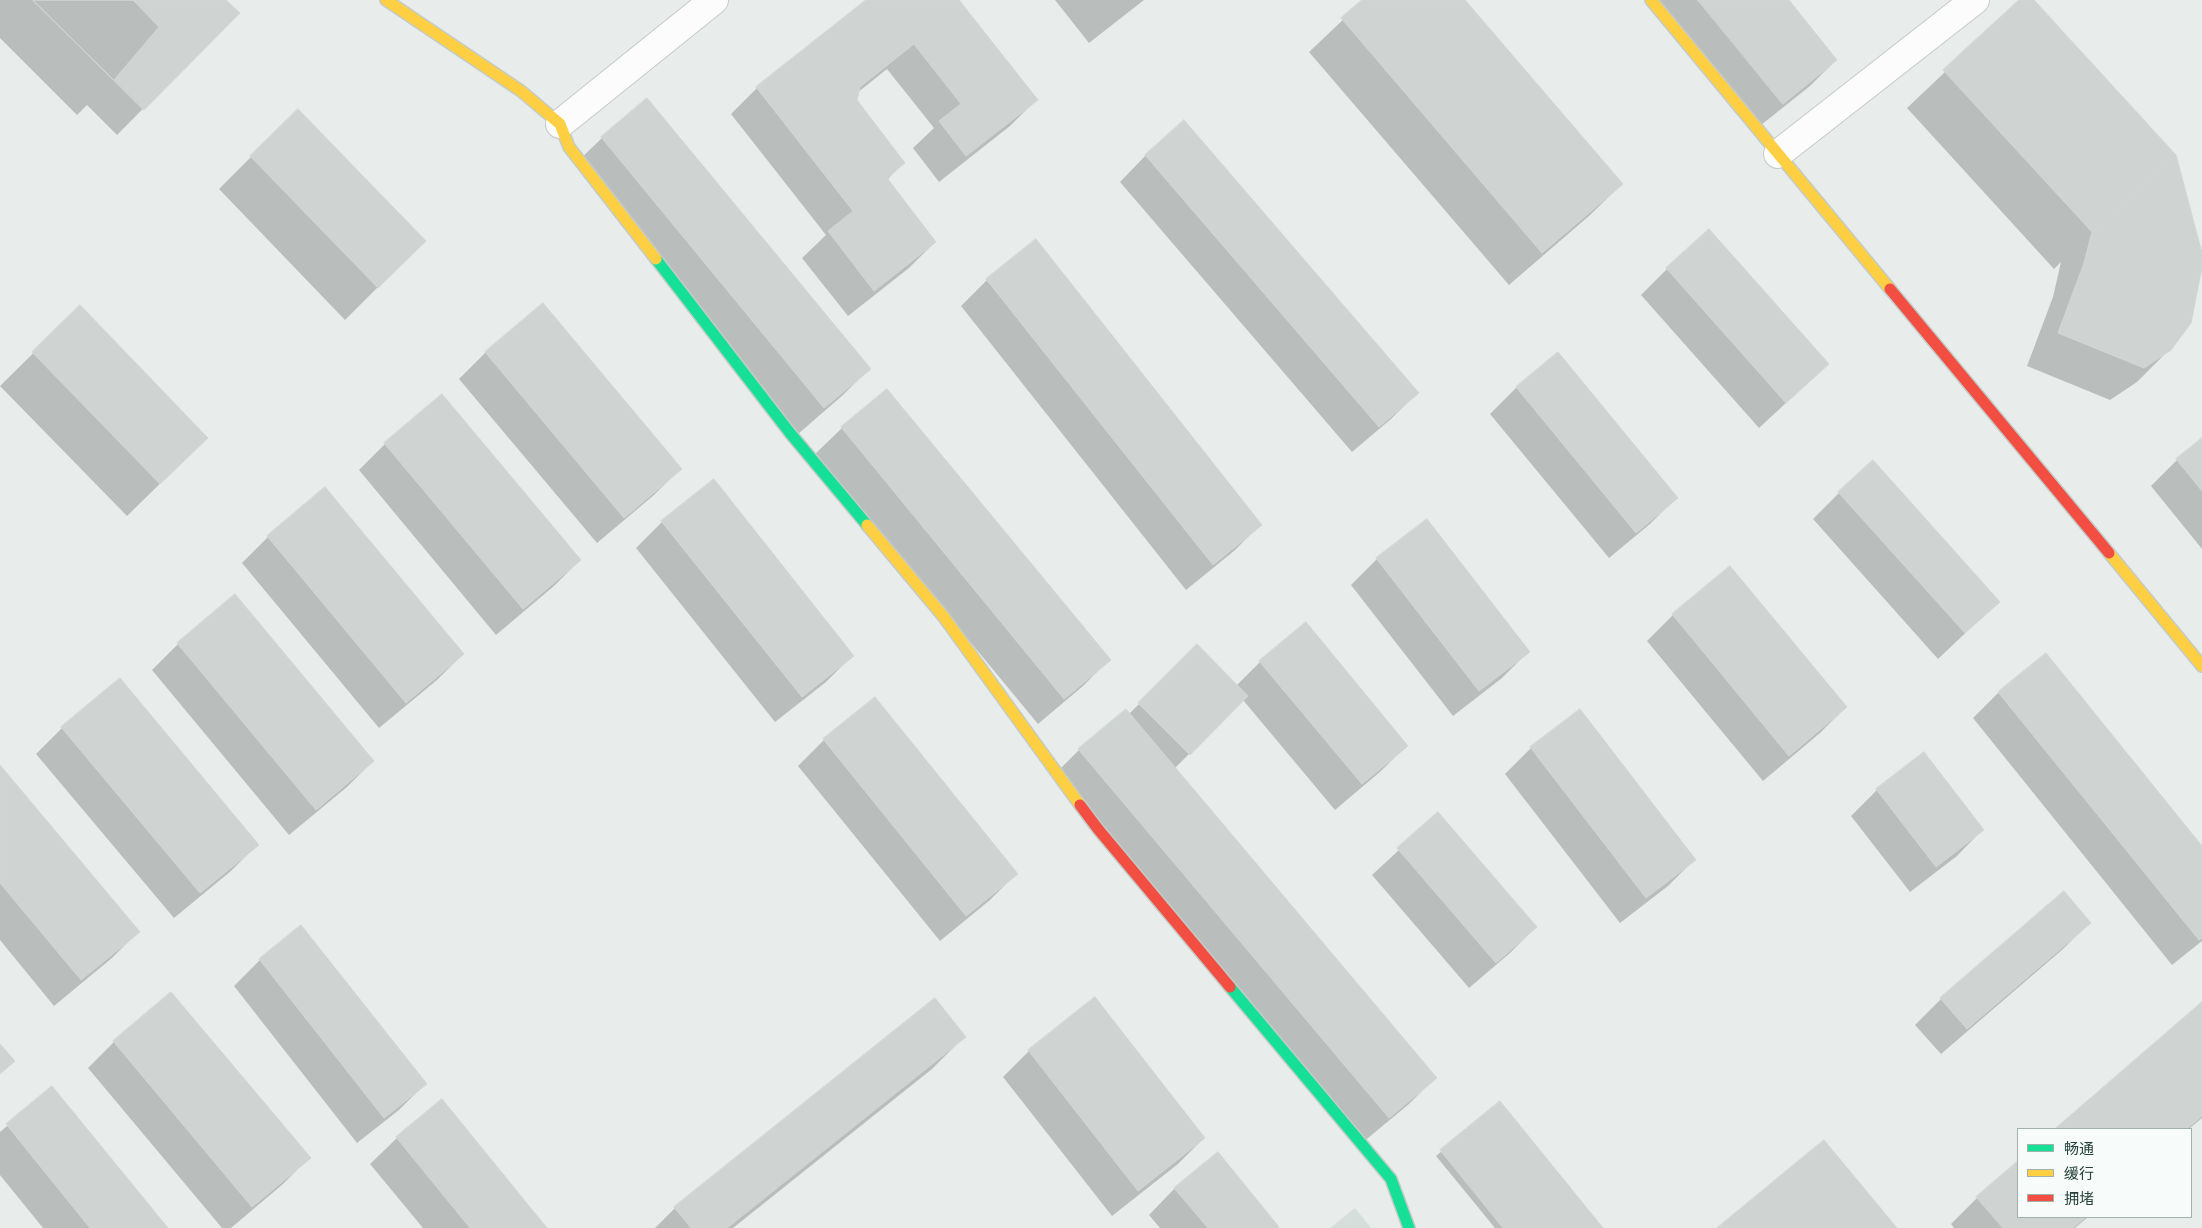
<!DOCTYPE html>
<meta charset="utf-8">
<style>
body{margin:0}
#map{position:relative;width:2202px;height:1228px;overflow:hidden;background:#e8edeb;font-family:"Fira Sans Condensed","Noto Sans SC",sans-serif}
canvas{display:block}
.legend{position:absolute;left:2017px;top:1128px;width:175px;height:90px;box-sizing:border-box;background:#f7fbf9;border:1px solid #a3b1ad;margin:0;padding:6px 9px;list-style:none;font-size:15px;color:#24423a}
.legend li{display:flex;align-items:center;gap:10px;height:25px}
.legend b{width:25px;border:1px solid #a3b1ad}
</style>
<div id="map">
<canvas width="2202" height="1228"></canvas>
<ul class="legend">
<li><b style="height:6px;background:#16e098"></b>畅通</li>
<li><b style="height:6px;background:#ffcf43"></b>缓行</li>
<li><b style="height:6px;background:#f24e42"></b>拥堵</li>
</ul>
</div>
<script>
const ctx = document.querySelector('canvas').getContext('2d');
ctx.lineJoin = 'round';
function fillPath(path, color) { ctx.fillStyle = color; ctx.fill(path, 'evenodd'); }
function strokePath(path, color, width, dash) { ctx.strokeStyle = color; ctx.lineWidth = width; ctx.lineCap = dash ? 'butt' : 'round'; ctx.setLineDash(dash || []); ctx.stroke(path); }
fillPath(new Path2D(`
 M 1355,1208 L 1371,1228 L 1330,1228 Z`), '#d6dedb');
fillPath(new Path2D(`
 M 0,0 L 224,0 L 238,13 L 117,135 L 87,105 L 77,115 L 0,38 Z
 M 868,0 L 958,0 L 1036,100 L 1010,126 L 939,182 L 913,148 L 934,128 L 887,69 L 857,93 L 855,101 L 903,163 L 887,180 L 935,242 L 909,268 L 848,316 L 802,258 L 826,235 L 731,114 L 757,88 Z
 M 1055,0 L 1144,0 L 1089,43 Z
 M 1364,0 L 1464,0 L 1622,184 L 1589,216 L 1509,285 L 1309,52 Z
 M 1651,0 L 1787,0 L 1836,60 L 1810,86 L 1756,129 Z
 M 2021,0 L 2032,0 L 2202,258 L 2170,349 L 2137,382 L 2110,400 L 2027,366 L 2053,297 L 2061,262 L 2054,269 L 1907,108 Z
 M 647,100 L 869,369 L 843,395 L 798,434 L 575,164 L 602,138 Z
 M 1146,155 L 1417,393 L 1391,419 L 1352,452 L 1120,182 Z
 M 251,157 L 424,241 L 345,320 L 219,189 Z
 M 1667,269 L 1828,364 L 1759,428 L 1641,295 Z
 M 987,280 L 1260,525 L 1234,551 L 1186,590 L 961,306 Z
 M 543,305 L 680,469 L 654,495 L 597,543 L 459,379 L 485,353 Z
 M 80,307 L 174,470 L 127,516 L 0,386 Z
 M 1558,354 L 1676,498 L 1650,524 L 1609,558 L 1490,414 L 1516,388 Z
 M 887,390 L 1109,660 L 1083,686 L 1038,724 L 815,454 L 842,428 Z
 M 2202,439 L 2202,549 L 2151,486 L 2177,460 Z
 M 385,444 L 580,560 L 554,586 L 496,635 L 359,470 Z
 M 713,481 L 852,656 L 826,682 L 775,722 L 636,548 L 662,522 Z
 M 1839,493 L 1998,602 L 1938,659 L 1813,519 Z
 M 268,537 L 463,654 L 437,680 L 379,728 L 242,563 Z
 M 1377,559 L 1528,652 L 1502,678 L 1453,716 L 1351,585 Z
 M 1730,568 L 1846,707 L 1820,733 L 1763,781 L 1647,641 L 1673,615 Z
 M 235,596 L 373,761 L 347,787 L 289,835 L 152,670 L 178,644 Z
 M 1306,624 L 1407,745 L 1381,771 L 1335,810 L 1243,700 L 1174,769 L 1435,1078 L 1409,1104 L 1362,1143 L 1053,776 L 1079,750 L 1129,714 L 1197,646 L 1236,686 L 1260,662 Z
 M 1999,692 L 2202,848 L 2202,941 L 2172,965 L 1973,718 Z
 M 62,728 L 257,845 L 231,871 L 174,918 L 36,754 Z
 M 824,740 L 1016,874 L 990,900 L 940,941 L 798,766 Z
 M 1531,748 L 1694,860 L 1668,886 L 1620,923 L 1505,774 Z
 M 0,767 L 138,932 L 112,958 L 54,1006 L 0,940 Z
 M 1877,790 L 1983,829 L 1957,856 L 1910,892 L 1851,816 Z
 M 1438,814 L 1536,927 L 1510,953 L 1469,988 L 1372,875 Z
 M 2089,923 L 2063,949 L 1941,1054 L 1915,1025 L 1941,999 Z
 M 301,927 L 425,1084 L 399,1110 L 357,1143 L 234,986 L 260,960 Z
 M 2202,1003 L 2202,1118 L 2189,1129 L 2057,1129 Z
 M 964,1037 L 932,1069 L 733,1228 L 655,1228 L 675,1208 Z
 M 114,1042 L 309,1158 L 283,1184 L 231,1228 L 222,1228 L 88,1068 Z
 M 1029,1051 L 1204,1138 L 1178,1164 L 1112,1216 L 1003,1077 Z
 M 52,1088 L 166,1228 L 43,1228 L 0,1175 L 0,1132 Z
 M 442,1101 L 546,1228 L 423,1228 L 370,1164 L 397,1138 Z
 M 1500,1103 L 1601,1228 L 1495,1228 L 1436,1156 Z
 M 2018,1162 L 2018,1217 L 2088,1217 L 2075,1228 L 1954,1228 L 1951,1224 L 1977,1198 Z
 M 1175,1188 L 1276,1228 L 1160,1228 L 1149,1215 Z`), '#0003');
const building = new Path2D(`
 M 33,0 L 226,0 L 240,13 L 144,110 Z
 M 33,0 L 133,0 L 159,27 L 114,80 Z
 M 866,0 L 959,0 L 1038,100 L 966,156 L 939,121 L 961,104 L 914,44 L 860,87 L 857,100 L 905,163 L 887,178 L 936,242 L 874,291 L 828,231 L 853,211 L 756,87 Z
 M 1362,0 L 1465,0 L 1623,184 L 1542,253 L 1341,18 Z
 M 1698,0 L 1789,0 L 1837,60 L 1783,104 Z
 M 2019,0 L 2034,0 L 2176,155 L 2092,232 L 1943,70 Z
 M 647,98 L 871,369 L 824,408 L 601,137 Z
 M 298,109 L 426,241 L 378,288 L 250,156 Z
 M 1184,120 L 1419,393 L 1379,427 L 1145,155 Z
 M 2176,155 L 2202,253 L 2202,267 L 2191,323 L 2171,350 L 2144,368 L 2058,333 L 2084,263 L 2092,232 Z
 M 1709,229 L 1829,364 L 1786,403 L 1666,268 Z
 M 1036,239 L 1262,525 L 1213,565 L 986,279 Z
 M 543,303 L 682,469 L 624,518 L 485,352 Z
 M 80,305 L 208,438 L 160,484 L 32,352 Z
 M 1558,352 L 1678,498 L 1636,533 L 1516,387 Z
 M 887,389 L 1111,660 L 1064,699 L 841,427 Z
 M 442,394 L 581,560 L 523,609 L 384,443 Z
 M 2202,438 L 2202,491 L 2176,459 Z
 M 1873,460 L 2000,602 L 1965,633 L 1838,492 Z
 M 714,479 L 854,656 L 802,697 L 661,521 Z
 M 325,487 L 464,654 L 406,703 L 267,536 Z
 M 1427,519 L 1530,652 L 1479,691 L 1376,558 Z
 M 1730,566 L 1847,707 L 1789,756 L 1672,614 Z
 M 235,594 L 374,761 L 316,810 L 177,643 Z
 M 1306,622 L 1408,746 L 1362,784 L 1259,661 Z
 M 1197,644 L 1248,696 L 1190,755 L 1138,703 Z
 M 2046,653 L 2202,846 L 2202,938 L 2199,940 L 1998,692 Z
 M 120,678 L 259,845 L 200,893 L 61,727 Z
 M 875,697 L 1018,874 L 966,916 L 823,739 Z
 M 1126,709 L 1437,1078 L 1389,1118 L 1078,749 Z
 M 1580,709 L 1696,860 L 1646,898 L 1530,747 Z
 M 1924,752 L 1984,830 L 1936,867 L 1876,789 Z
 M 0,765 L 140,932 L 81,980 L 0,883 Z
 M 1438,812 L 1537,927 L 1496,963 L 1397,848 Z
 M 2064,891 L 2091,923 L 1967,1029 L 1940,998 Z
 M 301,925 L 427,1084 L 384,1118 L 259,959 Z
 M 171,992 L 311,1158 L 252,1207 L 113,1041 Z
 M 1095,997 L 1205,1138 L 1138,1191 L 1028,1050 Z
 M 935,998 L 966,1037 L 727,1228 L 691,1228 L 674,1207 Z
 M 2202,1002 L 2202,1116 L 2187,1129 L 2055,1129 Z
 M 0,1044 L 15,1061 L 0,1074 Z
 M 52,1086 L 168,1228 L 90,1228 L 6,1124 Z
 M 442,1099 L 547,1228 L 470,1228 L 396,1137 Z
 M 1500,1101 L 1603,1228 L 1503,1228 L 1440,1150 Z
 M 1824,1140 L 1897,1228 L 1717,1228 Z
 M 1218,1152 L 1279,1227 L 1277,1228 L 1208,1228 L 1174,1188 Z
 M 2018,1161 L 2018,1217 L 2086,1217 L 2073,1228 L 2003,1228 L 1976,1197 Z`);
fillPath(building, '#cfd4d2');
strokePath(building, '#d1d6d4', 1);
const street = new Path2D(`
 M 560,124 L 714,0
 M 1778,154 L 1975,0`);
const fast = new Path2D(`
 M 656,259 L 790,433 L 867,525
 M 1230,987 L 1391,1179 L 1409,1228`);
const slow = new Path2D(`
 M 386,0 L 521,91 L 560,124 L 569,147 L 656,259
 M 1651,0 L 1890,289
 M 867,525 L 943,616 L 1080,805
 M 2109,553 L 2202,666`);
const jam = new Path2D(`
 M 1890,289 L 2109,553
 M 1080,805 L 1098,829 L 1230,987`);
strokePath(street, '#c5cac8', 30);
strokePath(fast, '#c3cbc8', 14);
strokePath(slow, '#c3cbc8', 14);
strokePath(jam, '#c3cbc8', 14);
strokePath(street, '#fcfcfc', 28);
strokePath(fast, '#16e098', 11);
strokePath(slow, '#ffcf43', 11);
strokePath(jam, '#f24e42', 11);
</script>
